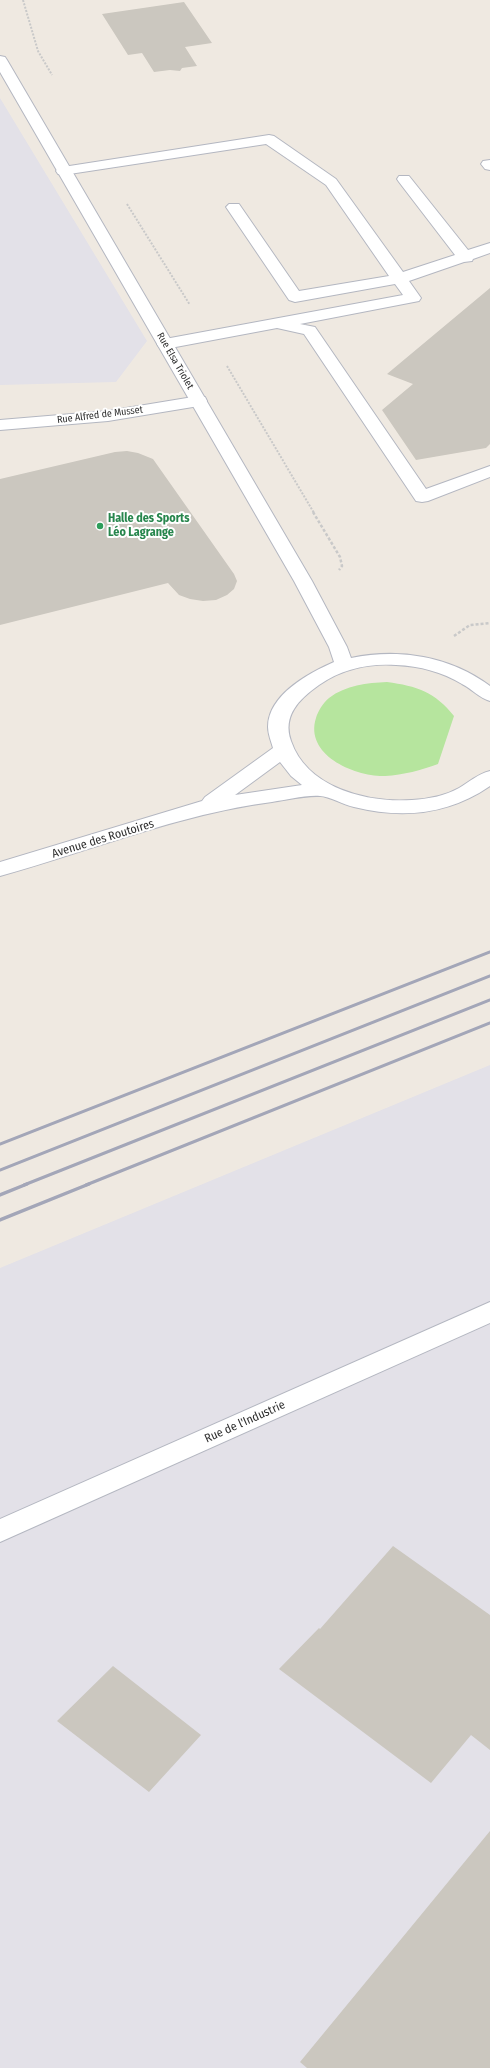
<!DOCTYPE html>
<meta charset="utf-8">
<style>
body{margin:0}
canvas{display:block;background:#efe9e1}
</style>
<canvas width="490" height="2068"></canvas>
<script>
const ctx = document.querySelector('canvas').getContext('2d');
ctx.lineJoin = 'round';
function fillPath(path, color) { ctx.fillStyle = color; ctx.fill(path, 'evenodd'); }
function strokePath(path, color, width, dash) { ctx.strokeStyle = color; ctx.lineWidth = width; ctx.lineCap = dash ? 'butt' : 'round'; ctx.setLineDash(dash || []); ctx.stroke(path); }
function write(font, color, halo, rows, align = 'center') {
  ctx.font = font + ' "Fira Sans Condensed",sans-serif'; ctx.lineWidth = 4; ctx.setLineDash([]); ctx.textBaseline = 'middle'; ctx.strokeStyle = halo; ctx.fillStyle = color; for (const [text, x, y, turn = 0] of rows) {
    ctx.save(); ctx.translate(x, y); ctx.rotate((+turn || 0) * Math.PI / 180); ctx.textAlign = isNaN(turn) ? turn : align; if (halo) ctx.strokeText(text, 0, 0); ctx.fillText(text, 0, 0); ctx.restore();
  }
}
fillPath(new Path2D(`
 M 0,98 L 147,341 L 116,382 L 0,385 Z
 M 490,1065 L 490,2068 L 0,2068 L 0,1268 Z`), '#e3e1e8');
fillPath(new Path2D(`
 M 387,682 C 417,686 435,692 454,716 L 438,764 C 421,770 404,775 385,776 C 355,777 304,755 316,718 C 318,711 323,703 329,698 C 346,685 367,683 387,682 Z`), '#b6e59e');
fillPath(new Path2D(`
 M 184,2 L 212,43 L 185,47 L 197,66 L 182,68 L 180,71 L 170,70 L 154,72 L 142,53 L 128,55 L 102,14 Z
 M 490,288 L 490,444 L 486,448 L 416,460 L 382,410 L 413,384 L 387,374 Z
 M 127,451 L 138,453 L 153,459 L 234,574 L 237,581 L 234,589 L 227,595 L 216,600 L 203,601 L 190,599 L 179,595 L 168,583 L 0,625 L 0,479 L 115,452 Z
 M 393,1546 L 490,1615 L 490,1750 L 471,1735 L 431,1783 L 279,1669 L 319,1628 L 320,1629 Z
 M 113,1666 L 201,1735 L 149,1792 L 57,1721 Z
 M 490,1831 L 490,2068 L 307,2068 L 300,2062 Z`), '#cbc7bf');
const lane = new Path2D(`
 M 269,135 L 274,136 L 336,179 L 403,272 L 455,255 L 399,182 L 397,179 L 399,176 L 409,176 L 468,250 L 490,243 L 490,253 L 473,259 L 472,261 L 464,262 L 409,281 L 421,298 L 419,301 L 300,324 L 315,327 L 426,489 L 490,466 L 490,477 L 428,501 L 422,502 L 416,501 L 304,334 L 277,328 L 165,349 L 159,347 L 157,344 L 159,341 L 165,339 L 403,295 L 395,284 L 295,302 L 289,300 L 226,207 L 229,204 L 239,204 L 299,291 L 389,276 L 326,185 L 266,144 L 63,175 L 58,174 L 56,171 L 58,168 L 63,167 Z
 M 490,160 L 490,170 L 485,169 L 481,164 L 483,161 Z`);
const street = new Path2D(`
 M 199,396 L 205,397 L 207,401 L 205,405 L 108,421 L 0,430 L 0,420 L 108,411 Z
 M 490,1302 L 490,1323 L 0,1542 L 0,1519 Z`);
const secondary = new Path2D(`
 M 0,56 L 5,57 L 7,60 L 312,581 L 347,647 L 351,658 C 399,648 450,656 490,686 L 490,701 C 479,698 472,689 462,684 C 442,672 420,666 396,665 C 369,663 341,669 319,685 C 299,699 282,716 291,741 C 307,788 367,803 412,800 C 428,799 445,796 459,788 C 469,782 478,774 490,771 L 490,786 C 448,815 403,819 354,807 C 344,805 329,796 320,796 C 304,795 287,800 272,802 C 179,814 90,851 0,876 L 0,862 L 202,801 L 205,797 L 273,748 C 271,741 268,734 268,727 C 268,695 309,673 334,662 L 329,647 L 294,581 L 0,72 ZM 280,762 L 291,776 L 302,785 L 235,795 Z`);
strokePath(lane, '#b4b7c1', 2);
strokePath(street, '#b4b7c1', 2);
strokePath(secondary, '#b4b7c1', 2);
strokePath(new Path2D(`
 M 23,0 L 38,51 L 52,75
 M 127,204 L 190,305
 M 227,366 L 314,513`), '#c9c9c9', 2, [2, 1.5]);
strokePath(new Path2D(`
 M 313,512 L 340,557 L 342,566 L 339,570
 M 454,636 L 470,625 L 490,623`), '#c9c9c9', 2.5, [3, 2]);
fillPath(lane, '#fff');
fillPath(street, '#fff');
fillPath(secondary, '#fff');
strokePath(new Path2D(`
 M 0,1144 L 490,952
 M 0,1170 L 490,976
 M 24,1185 L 490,1000
 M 86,1185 L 490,1023`), '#a3a6b8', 3);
strokePath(new Path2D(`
 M 0,1195 L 27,1184
 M 0,1220 L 89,1184`), '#a3a6b8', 3.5);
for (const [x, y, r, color] of [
 [100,526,4,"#2e9e5b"]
]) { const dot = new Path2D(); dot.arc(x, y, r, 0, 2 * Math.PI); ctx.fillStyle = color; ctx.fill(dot); strokePath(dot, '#fff', 1.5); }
write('10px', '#2e2e2e', '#fff', [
 ["Rue Elsa Triolet",175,361,60],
 ["Rue Alfred de Musset",100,415,-7]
]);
write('bold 12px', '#27864d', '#fff', [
 ["Halle des Sports",108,519],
 ["Léo Lagrange",108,533]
], 'left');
write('12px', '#2e2e2e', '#fff', [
 ["Avenue des Routoires",103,839,-17],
 ["Rue de l'Industrie",245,1422,-24]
]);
</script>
